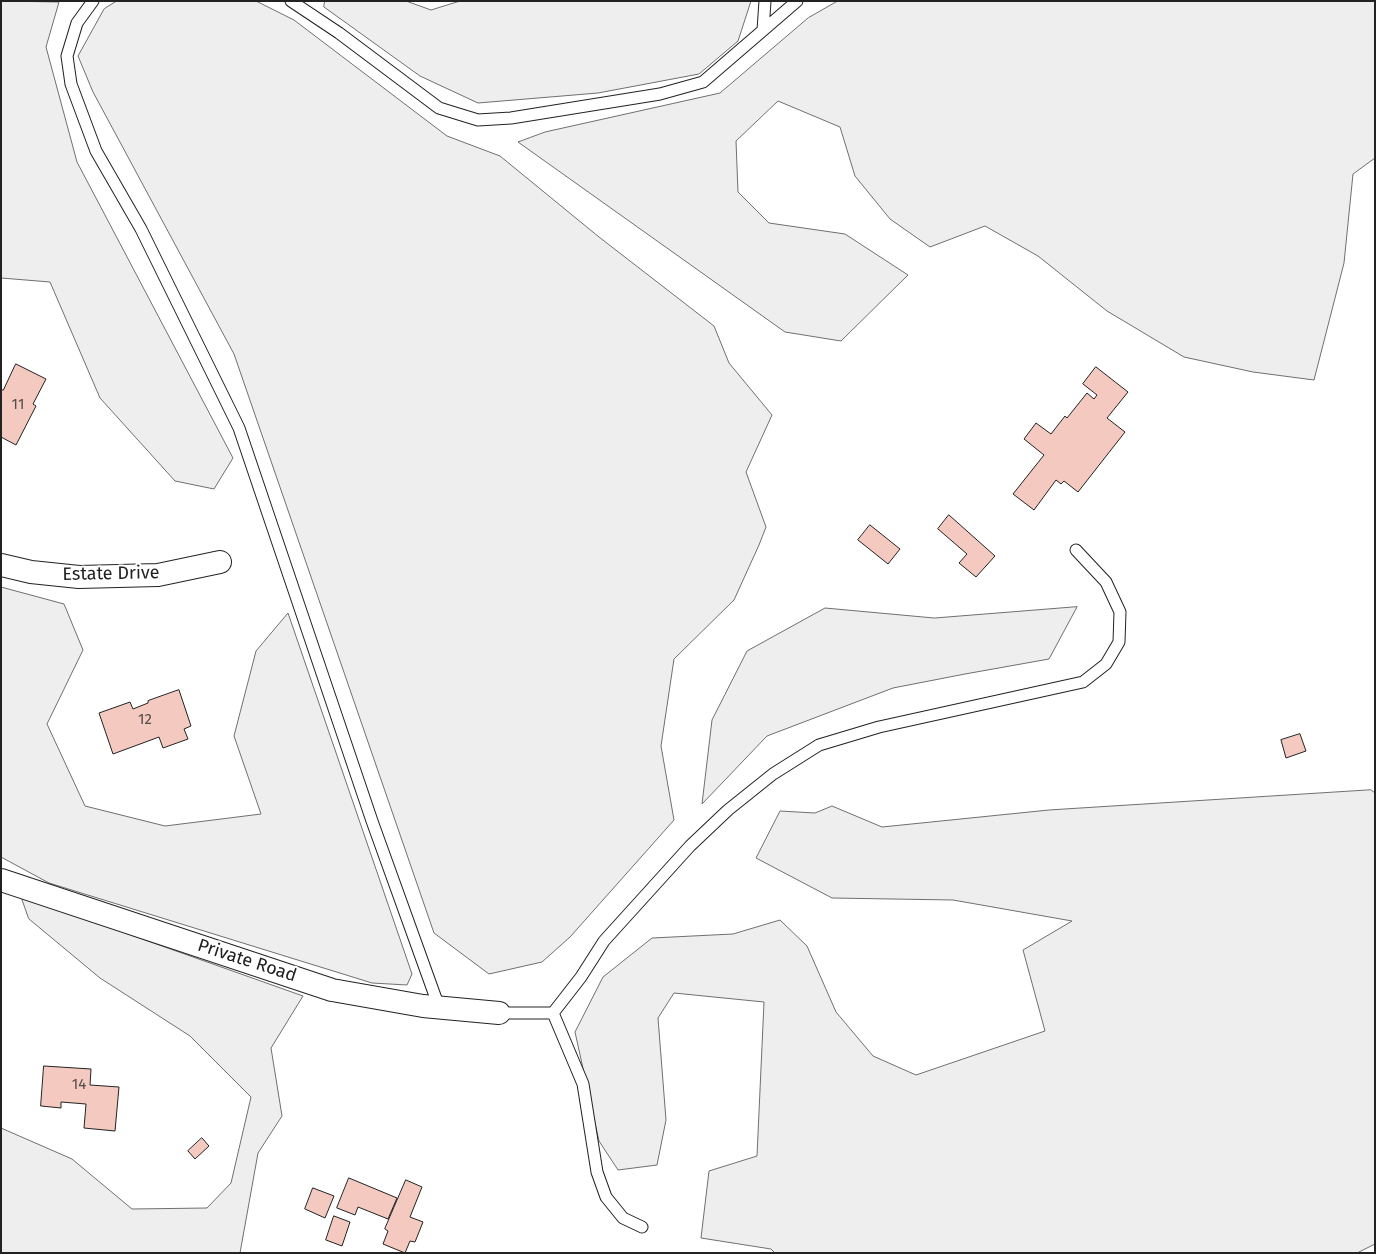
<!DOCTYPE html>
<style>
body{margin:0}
#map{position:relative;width:1376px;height:1254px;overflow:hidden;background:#fff;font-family:"Fira Sans",sans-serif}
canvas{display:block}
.frame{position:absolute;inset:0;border:2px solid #222;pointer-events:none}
</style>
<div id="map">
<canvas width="1376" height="1254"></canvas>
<div class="frame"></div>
</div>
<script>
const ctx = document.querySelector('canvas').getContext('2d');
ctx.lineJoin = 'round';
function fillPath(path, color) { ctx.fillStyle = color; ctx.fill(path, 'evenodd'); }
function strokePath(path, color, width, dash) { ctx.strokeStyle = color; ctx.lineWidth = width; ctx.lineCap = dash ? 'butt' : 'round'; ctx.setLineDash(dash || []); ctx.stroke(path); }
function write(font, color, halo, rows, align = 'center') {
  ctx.font = font + ' "Fira Sans",sans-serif'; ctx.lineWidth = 4; ctx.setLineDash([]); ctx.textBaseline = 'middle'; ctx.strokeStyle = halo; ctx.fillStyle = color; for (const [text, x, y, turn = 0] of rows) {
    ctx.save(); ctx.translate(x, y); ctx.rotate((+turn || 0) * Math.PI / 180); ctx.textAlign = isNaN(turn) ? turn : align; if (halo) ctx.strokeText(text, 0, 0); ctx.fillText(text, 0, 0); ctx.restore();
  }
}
const green = new Path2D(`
 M 1,1 L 59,2 L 46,47 L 77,162 L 233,458 L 214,489 L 175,481 L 100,398 L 50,282 L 1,278 Z
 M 117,1 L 256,1 L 294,20 L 447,136 L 500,156 L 599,237 L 714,326 L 729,363 L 772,415 L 746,472 L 766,527 L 759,545 L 734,600 L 674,659 L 661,746 L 674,820 L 570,937 L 542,962 L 489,974 L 434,933 L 234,354 L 93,92 L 78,56 L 104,9 Z
 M 325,1 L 406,1 L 431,10 L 460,1 L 751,1 L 738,41 L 699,74 L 598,93 L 478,103 L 420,76 L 324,7 Z
 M 838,1 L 1375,1 L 1375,158 L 1353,174 L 1344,263 L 1314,380 L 1253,372 L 1184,357 L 1107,311 L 1038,256 L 985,226 L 930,247 L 890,219 L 855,176 L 840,127 L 778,101 L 736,141 L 738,192 L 769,223 L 845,234 L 908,275 L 841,341 L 785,332 L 518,142 L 545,132 L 720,93 L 808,18 Z
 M 1,587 L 64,604 L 83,650 L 47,724 L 85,806 L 165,826 L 261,814 L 234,736 L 256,651 L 288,613 L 412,974 L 407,985 L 372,983 L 49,883 L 1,857 Z
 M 1077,607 L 1049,659 L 965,674 L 893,688 L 767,736 L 702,804 L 712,720 L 747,651 L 825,608 L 934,618 Z
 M 1371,790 L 1375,793 L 1375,1244 L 1357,1253 L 775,1253 L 771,1249 L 701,1238 L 709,1171 L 757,1156 L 764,1002 L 674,993 L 658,1018 L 666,1120 L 657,1165 L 618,1170 L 599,1141 L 575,1032 L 603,977 L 652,938 L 733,934 L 780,920 L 807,946 L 836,1012 L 873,1056 L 916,1075 L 1045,1031 L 1023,950 L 1072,921 L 953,900 L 832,898 L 756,858 L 780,811 L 815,813 L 832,806 L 882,827 L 1049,810 Z
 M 21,896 L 303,996 L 271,1048 L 282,1116 L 258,1153 L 240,1253 L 1,1253 L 1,1128 L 72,1159 L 132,1209 L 207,1208 L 231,1183 L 251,1097 L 190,1036 L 100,978 L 29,919 Z`);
fillPath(green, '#eee');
strokePath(green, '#6f6f6f', 1);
const building = new Path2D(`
 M 16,364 L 46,379 L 33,404 L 36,406 L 16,445 L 1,437 L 1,390 L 3,390 Z
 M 1096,367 L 1128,392 L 1107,418 L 1125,432 L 1078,492 L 1064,481 L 1061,484 L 1056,480 L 1034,510 L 1013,494 L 1044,455 L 1024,439 L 1036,423 L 1051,434 L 1065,416 L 1067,418 L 1087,393 L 1094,399 L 1097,395 L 1083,384 Z
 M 949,515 L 995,556 L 976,577 L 959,563 L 967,554 L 938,529 Z
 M 870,525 L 900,549 L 888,564 L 858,540 Z
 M 179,690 L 191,726 L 184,729 L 188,739 L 163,748 L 159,737 L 113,754 L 99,713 L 130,702 L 133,709 L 148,703 L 148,701 Z
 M 1300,734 L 1306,751 L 1286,758 L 1281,740 Z
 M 44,1066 L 91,1069 L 90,1085 L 119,1087 L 115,1131 L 84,1128 L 86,1104 L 61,1102 L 61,1108 L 41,1106 Z
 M 202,1138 L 209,1146 L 195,1159 L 188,1151 Z
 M 349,1178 L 397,1198 L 388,1219 L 358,1207 L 355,1215 L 337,1208 Z
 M 406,1180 L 422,1187 L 410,1217 L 423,1222 L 415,1242 L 410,1241 L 405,1253 L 383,1244 L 388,1231 L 385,1229 Z
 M 313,1188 L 334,1196 L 325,1218 L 305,1209 Z
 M 334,1216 L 350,1222 L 342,1246 L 326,1240 Z`);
fillPath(building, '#f3c9c0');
strokePath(building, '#222', 1);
const lane = new Path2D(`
 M 93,1 L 77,23 L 67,56 L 71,84 L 96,151 L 141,229 L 239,428 L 372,821 L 439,1007
 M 291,1 L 339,33 L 439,108 L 478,120 L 511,118 L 660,94 L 703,82 L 797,1
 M 763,30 L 765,1
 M 499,1013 L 553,1013 L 581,977 L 604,941 L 690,846 L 728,810 L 773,774 L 819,745 L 879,727 L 1083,682 L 1106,664 L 1119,642 L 1120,612 L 1106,582 L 1076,550
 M 553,1013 L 583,1084 L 597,1172 L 606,1197 L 623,1218 L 642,1227`);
const street = new Path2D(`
 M 1,565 L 31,572 L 79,577 L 158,575 L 220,562
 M 1,880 L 332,990 L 423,1006 L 499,1013`);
strokePath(lane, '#222', 13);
strokePath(street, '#222', 24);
strokePath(lane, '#fff', 11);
strokePath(street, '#fff', 22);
write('15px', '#564c4a', null, [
 ["11",18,405],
 ["12",145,720],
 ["14",79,1085]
]);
write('18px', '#222', '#fff', [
 ["Estate Drive",111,574,-1],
 ["Private Road",247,961,18]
]);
</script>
